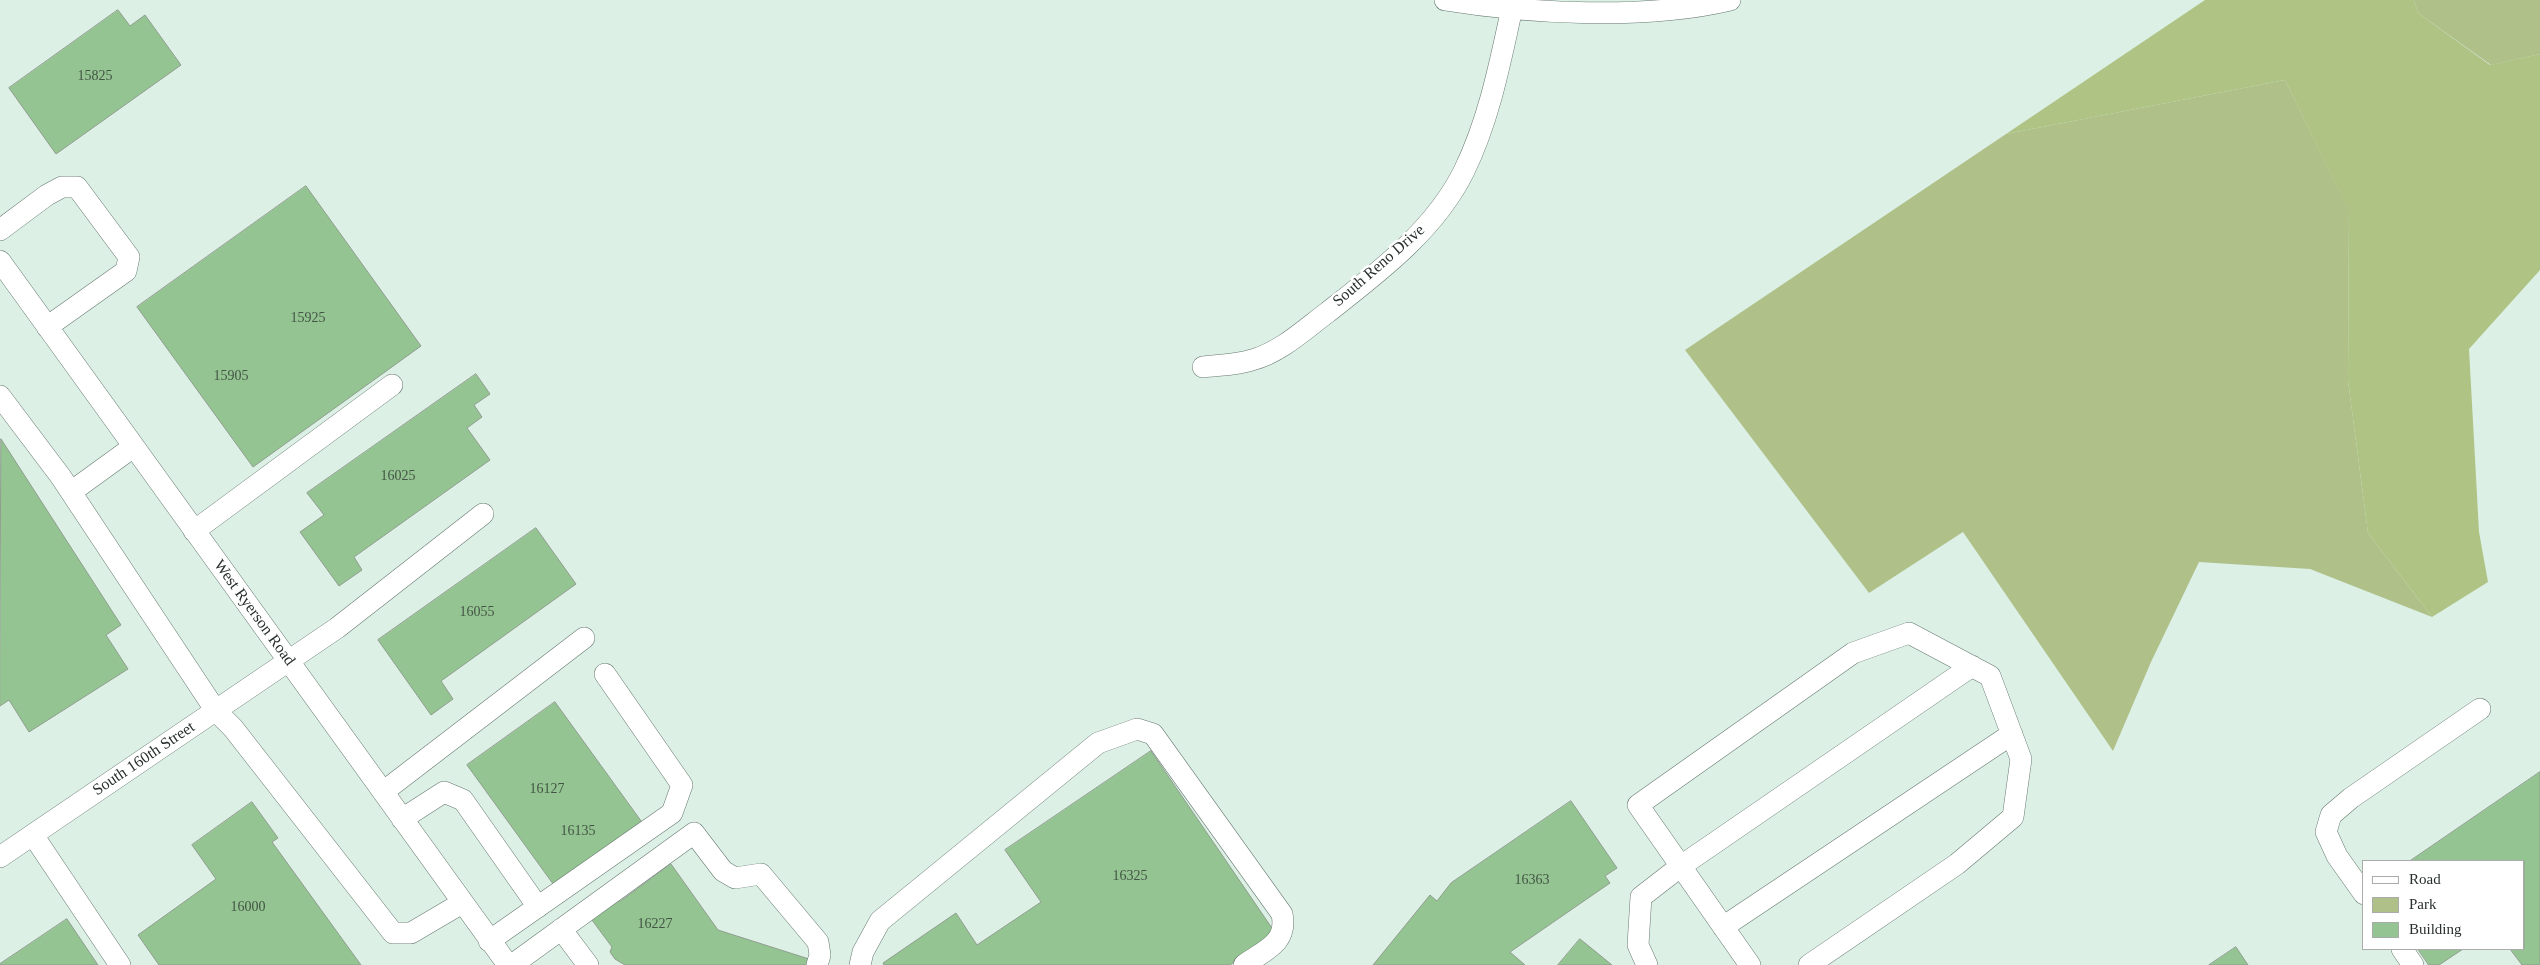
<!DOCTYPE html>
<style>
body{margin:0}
#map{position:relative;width:2540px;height:965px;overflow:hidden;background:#dcf0e6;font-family:Georgia,serif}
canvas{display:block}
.legend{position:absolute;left:2362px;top:860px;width:162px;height:90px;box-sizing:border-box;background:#fff;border:1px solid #a9acab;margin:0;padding:6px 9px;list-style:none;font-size:15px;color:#28302c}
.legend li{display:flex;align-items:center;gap:10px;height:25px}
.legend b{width:25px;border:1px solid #a9acab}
</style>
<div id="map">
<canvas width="2540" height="965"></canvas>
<ul class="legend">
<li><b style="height:6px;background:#fff"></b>Road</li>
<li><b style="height:14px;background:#afc089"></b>Park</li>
<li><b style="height:14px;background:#94c491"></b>Building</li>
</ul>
</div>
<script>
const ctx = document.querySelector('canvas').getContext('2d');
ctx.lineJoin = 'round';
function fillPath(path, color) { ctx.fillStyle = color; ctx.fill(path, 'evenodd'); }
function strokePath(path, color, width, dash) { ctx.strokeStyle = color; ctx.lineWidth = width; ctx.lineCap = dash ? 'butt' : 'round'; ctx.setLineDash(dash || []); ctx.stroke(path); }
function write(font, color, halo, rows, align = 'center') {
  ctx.font = font + ' Georgia,serif'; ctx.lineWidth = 5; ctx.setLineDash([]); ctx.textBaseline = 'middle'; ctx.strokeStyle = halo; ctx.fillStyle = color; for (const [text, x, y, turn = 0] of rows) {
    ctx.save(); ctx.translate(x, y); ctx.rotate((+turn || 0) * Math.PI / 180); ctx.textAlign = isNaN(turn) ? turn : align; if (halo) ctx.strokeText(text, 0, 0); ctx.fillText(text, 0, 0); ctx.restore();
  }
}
fillPath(new Path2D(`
 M 2414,0 L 2540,0 L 2540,54 L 2491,65 L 2418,13 Z
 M 2285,80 L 2349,210 L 2348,380 L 2368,533 L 2432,617 L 2310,569 L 2199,562 L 2151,662 L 2113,751 L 1963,532 L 1869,593 L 1685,350 L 2006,134 Z`), '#afc089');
fillPath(new Path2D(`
 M 2205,0 L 2414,0 L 2418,13 L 2490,65 L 2540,54 L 2540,270 L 2469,349 L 2479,532 L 2488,582 L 2432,617 L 2368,533 L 2348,380 L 2349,211 L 2285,80 L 2006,134 Z`), '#afc384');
const building = new Path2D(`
 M 118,10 L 130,26 L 145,15 L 181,65 L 56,154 L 9,88 Z
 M 306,186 L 421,346 L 253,467 L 137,307 Z
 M 476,374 L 490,394 L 474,405 L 482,417 L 467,428 L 490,460 L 354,557 L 362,570 L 339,586 L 300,532 L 324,515 L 307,493 Z
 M 1,439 L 121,625 L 106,635 L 128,669 L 29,732 L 9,700 L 0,706 Z
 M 536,528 L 576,584 L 441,681 L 453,699 L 431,715 L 378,640 Z
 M 555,702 L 644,825 L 556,888 L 467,765 Z
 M 1151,751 L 1276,934 L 1230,965 L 884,965 L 883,963 L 956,913 L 977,945 L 1041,902 L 1005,850 Z
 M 2540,772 L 2540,965 L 2522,965 L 2510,949 L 2524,949 L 2524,861 L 2410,861 Z
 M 1571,801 L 1617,868 L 1605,876 L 1610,883 L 1510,952 L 1525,965 L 1373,965 L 1430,895 L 1437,901 L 1451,883 Z
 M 252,802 L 278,838 L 272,842 L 361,965 L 159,965 L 138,935 L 216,879 L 192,845 Z
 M 671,864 L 718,930 L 809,959 L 807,965 L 625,965 L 615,959 L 610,952 L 612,947 L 589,916 L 612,899 L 620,901 Z
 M 67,919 L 98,965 L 0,965 L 0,964 Z
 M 1580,939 L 1612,965 L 1558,965 Z
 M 2236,947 L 2248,965 L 2209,965 Z
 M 2418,949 L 2463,949 L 2439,965 L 2429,965 Z`);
fillPath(building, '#94c491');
strokePath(building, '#909d8f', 1);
const minor = new Path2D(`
 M 1445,0 C 1530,14 1646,20 1730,0
 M 0,230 L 47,195 L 62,187 L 77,187 L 129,257 L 126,271 L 47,327
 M 0,261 L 508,965
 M 1203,367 C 1219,365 1237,365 1252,360 C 1281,352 1305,329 1328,312 C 1379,272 1435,230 1464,171 C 1489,120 1500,63 1512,8
 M 0,396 L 61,477 L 216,711 L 233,728 L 393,933 L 411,933 L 462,903
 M 71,492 L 133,447
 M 194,531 L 392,385
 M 383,792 L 584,638
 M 402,819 L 444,792 L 463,800 L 538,907
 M 33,835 L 120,965
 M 0,857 L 337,628 L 483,514
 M 2364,894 L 2337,856 L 2326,832 L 2331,815 L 2351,798 L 2480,709
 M 1723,927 L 2012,734
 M 561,929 L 588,965
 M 489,941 L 672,813 L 682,785 L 605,674
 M 2402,949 L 2413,965
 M 512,965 L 694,833 L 723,871 L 735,878 L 761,874 L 818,942 L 820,955 L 817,965
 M 860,965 L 863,952 L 880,921 L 1098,743 L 1137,729 L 1153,734 L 1282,914 C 1288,943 1265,950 1244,965
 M 1647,965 L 1638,945 L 1641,897 L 1681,866 L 1972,666
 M 1750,965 L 1638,805 L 1853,653 L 1909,633 L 1990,676 L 2021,759 L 2013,817 L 1957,864 L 1809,965`);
strokePath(minor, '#677970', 22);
strokePath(minor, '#fff', 21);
write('14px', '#435545', null, [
 ["15825",95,76],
 ["15925",308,318],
 ["15905",231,376],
 ["16025",398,476],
 ["16055",477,612],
 ["16127",547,789],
 ["16135",578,831],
 ["16325",1130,876],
 ["16363",1532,880],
 ["16000",248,907],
 ["16227",655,924]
]);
write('16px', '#28302c', '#fff', [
 ["South Reno Drive",1379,266,-41],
 ["West Ryerson Road",254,613,54],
 ["South 160th Street",144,759,-34]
]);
</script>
